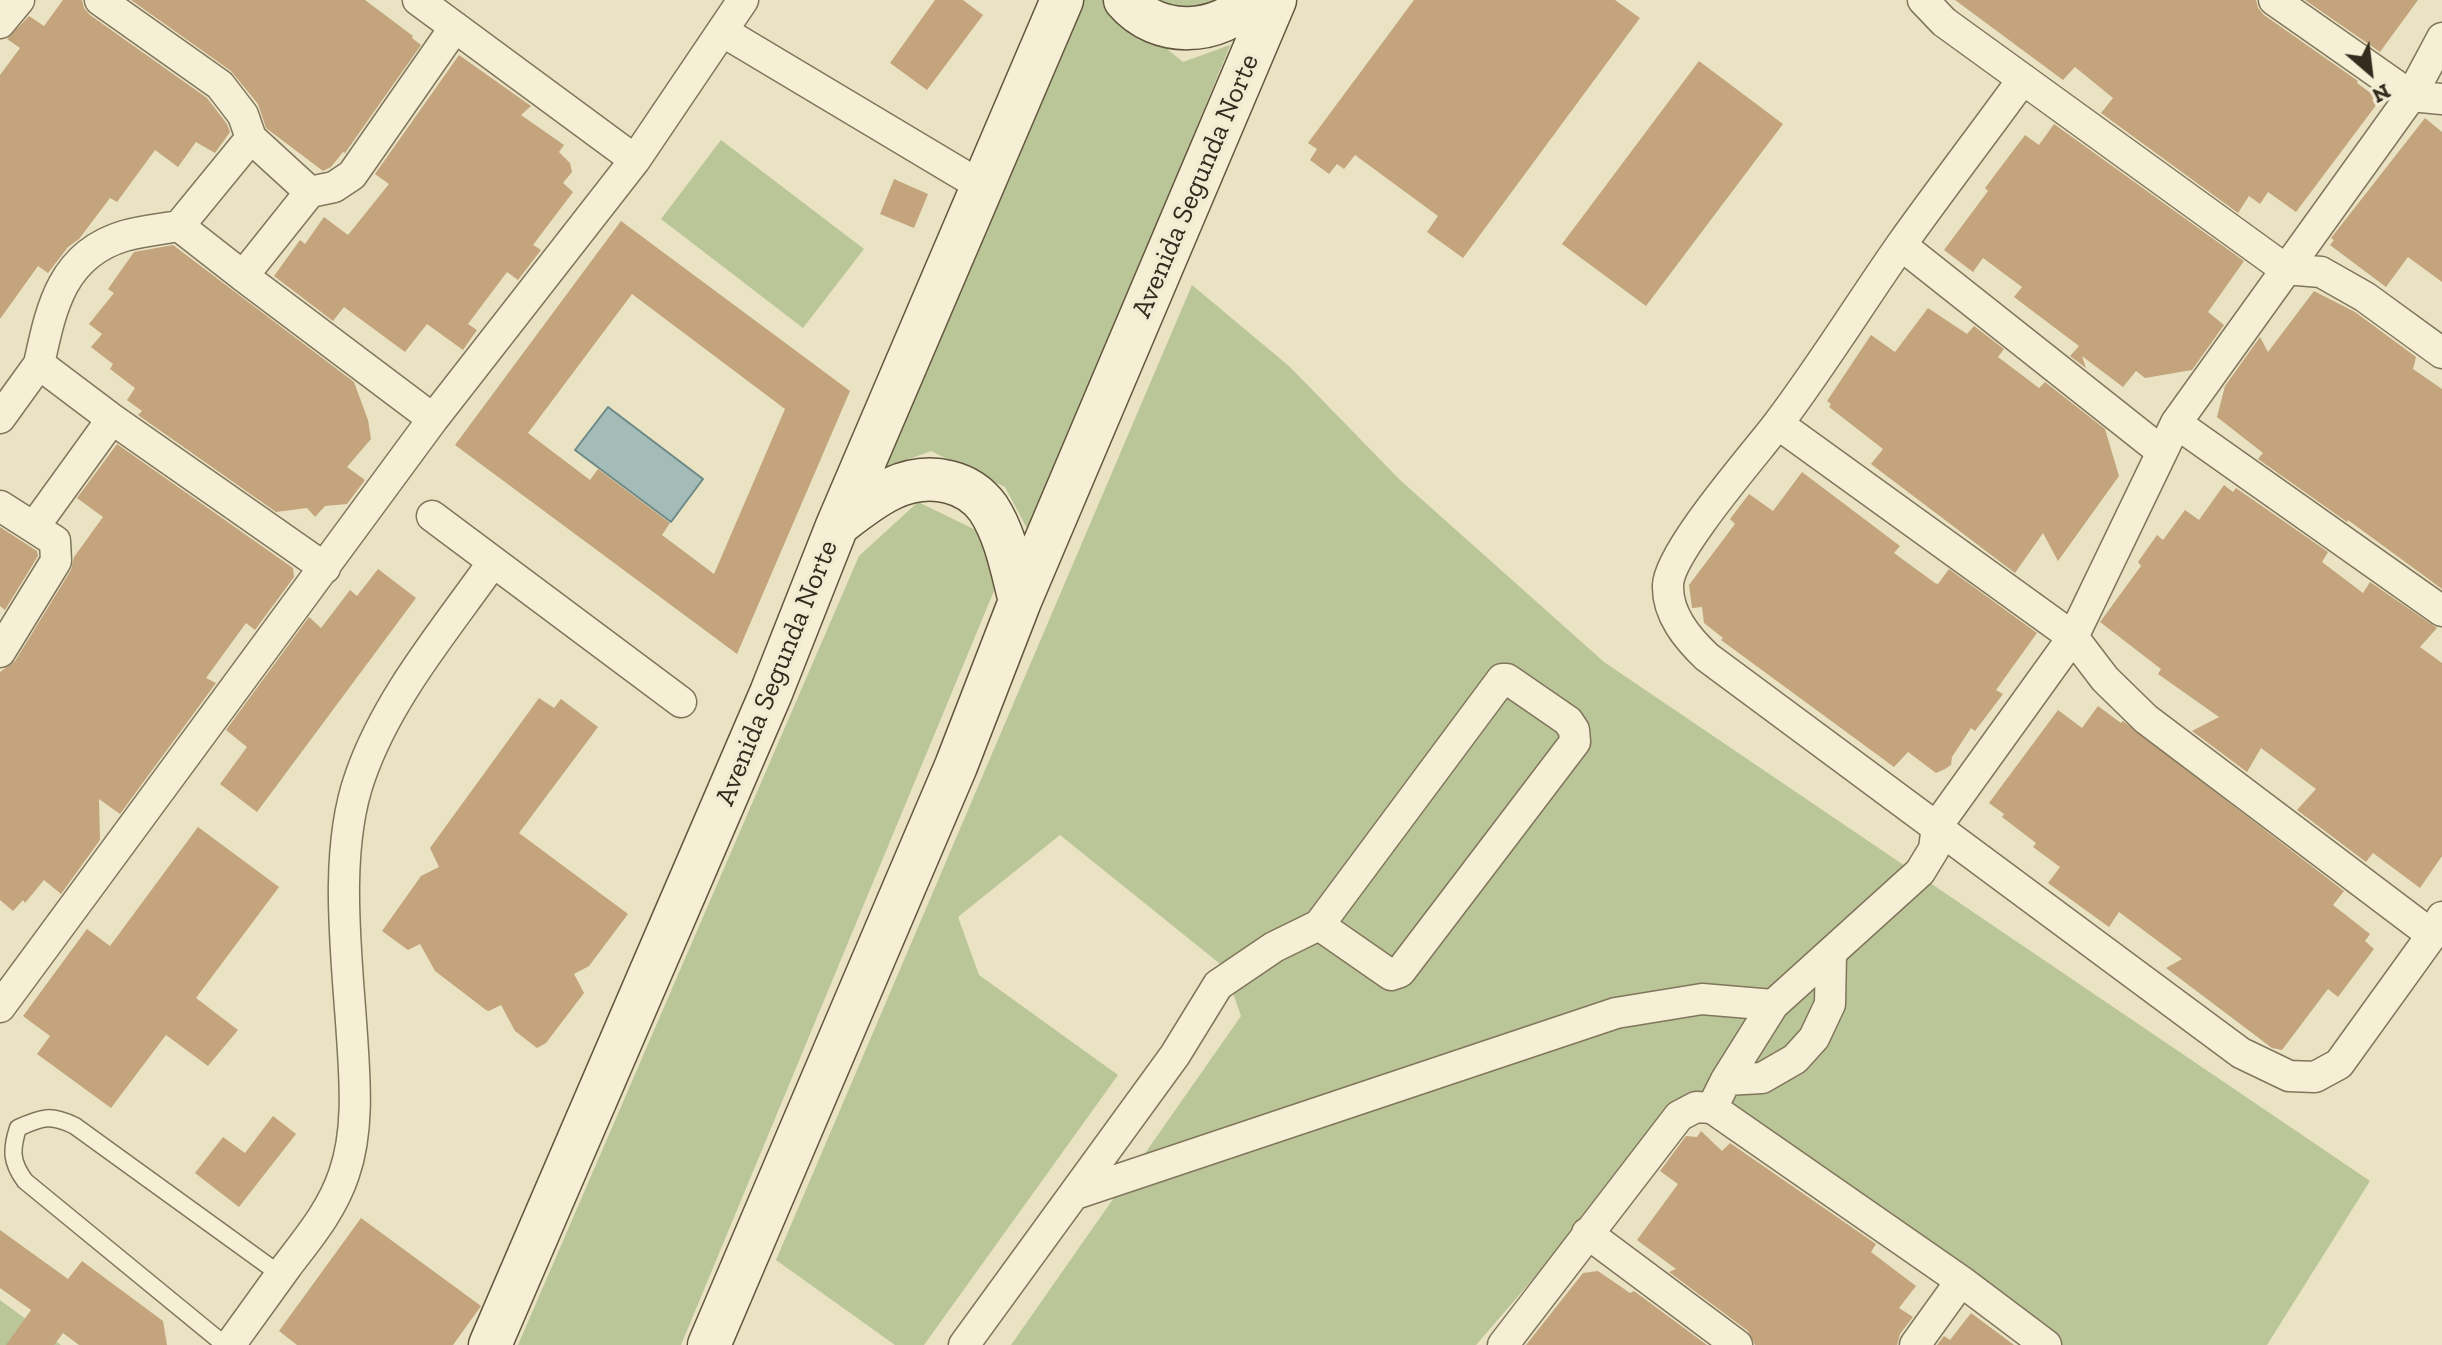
<!DOCTYPE html>
<style>
body{margin:0}
#map{position:relative;width:2442px;height:1345px;overflow:hidden;background:#e9e3c3;font-family:"Zilla Slab",serif}
canvas{display:block}
.north{position:absolute;left:2330px;top:32px;width:80px;height:80px;-webkit-text-stroke:6px #f1ecd1;paint-order:stroke;rotate:152deg;font-size:22px;font-weight:700;line-height:32px;text-align:center;color:#322b1e}
.north::after{content:'';display:block;margin:auto;width:28px;height:36px;background:#322b1e;clip-path:polygon(50% 0,100% 100%,50% 72%,0 100%)}
</style>
<div id="map">
<canvas width="2442" height="1345"></canvas>
<div class="north">N</div>
</div>
<script>
const ctx = document.querySelector('canvas').getContext('2d');
ctx.lineJoin = 'round';
function fillPath(path, color) { ctx.fillStyle = color; ctx.fill(path, 'evenodd'); }
function strokePath(path, color, width, dash) { ctx.strokeStyle = color; ctx.lineWidth = width; ctx.lineCap = dash ? 'butt' : 'round'; ctx.setLineDash(dash || []); ctx.stroke(path); }
function write(font, color, halo, rows, align = 'center') {
  ctx.font = font + ' "Zilla Slab",serif'; ctx.lineWidth = 7; ctx.setLineDash([]); ctx.textBaseline = 'middle'; ctx.strokeStyle = halo; ctx.fillStyle = color; for (const [text, x, y, turn = 0] of rows) {
    ctx.save(); ctx.translate(x, y); ctx.rotate((+turn || 0) * Math.PI / 180); ctx.textAlign = isNaN(turn) ? turn : align; if (halo) ctx.strokeText(text, 0, 0); ctx.fillText(text, 0, 0); ctx.restore();
  }
}
fillPath(new Path2D(`
 M 1075,0 L 1113,0 L 1118,9 L 1183,62 L 1230,45 L 1236,31 L 1030,534 L 1005,487 L 931,451 L 885,468 Z
 M 1155,0 L 1224,0 L 1182,12 Z
 M 721,140 L 864,249 L 803,328 L 661,219 Z
 M 1192,285 L 1290,367 L 1400,480 L 1604,662 L 2370,1181 L 2267,1345 L 2040,1345 L 1695,1091 L 1476,1345 L 1011,1345 L 1241,1016 L 1224,967 L 1060,835 L 958,917 L 979,975 L 1118,1075 L 924,1345 L 895,1345 L 776,1260 Z
 M 918,502 L 982,533 L 996,586 L 681,1345 L 518,1345 L 859,556 Z
 M 0,1300 L 61,1345 L 0,1345 Z`), '#bac598');
const water = new Path2D(`
 M 608,407 L 703,479 L 671,522 L 575,450 Z`);
fillPath(water, '#a4bcb8');
strokePath(water, '#6d8986', 2);
fillPath(new Path2D(`
 M 63,0 L 82,0 L 84,8 L 90,15 L 207,98 L 227,124 L 230,132 L 215,153 L 196,142 L 178,167 L 155,150 L 117,202 L 110,198 L 79,239 L 68,247 L 48,273 L 38,266 L 0,319 L 0,75 L 20,48 L 7,39 L 29,16 L 44,26 Z
 M 131,0 L 365,0 L 413,36 L 412,38 L 421,45 L 345,153 L 343,152 L 331,167 L 323,171 L 266,128 L 258,104 L 231,71 Z
 M 935,0 L 963,0 L 983,15 L 927,90 L 890,63 Z
 M 1414,0 L 1615,0 L 1640,18 L 1463,258 L 1427,232 L 1438,216 L 1355,155 L 1344,169 L 1337,164 L 1329,174 L 1310,160 L 1317,149 L 1308,143 Z
 M 1955,0 L 2256,0 L 2258,8 L 2264,15 L 2358,81 L 2357,83 L 2380,100 L 2296,212 L 2268,192 L 2260,204 L 2249,196 L 2238,213 L 2101,113 L 2113,98 L 2075,67 L 2063,80 Z
 M 2305,0 L 2418,0 L 2380,52 Z
 M 459,55 L 531,106 L 521,115 L 564,145 L 559,152 L 570,163 L 572,172 L 563,183 L 573,192 L 533,245 L 541,250 L 518,280 L 507,272 L 468,324 L 477,330 L 463,350 L 427,324 L 405,352 L 344,307 L 333,321 L 274,276 L 300,240 L 305,244 L 324,217 L 348,235 L 389,184 L 375,174 Z
 M 1699,61 L 1783,124 L 1646,306 L 1562,244 Z
 M 2425,118 L 2442,132 L 2442,282 L 2408,257 L 2386,287 L 2330,245 L 2334,240 L 2331,238 Z
 M 2054,124 L 2244,261 L 2208,312 L 2224,325 L 2192,370 L 2145,378 L 2136,371 L 2123,387 L 2082,356 L 2086,368 L 2070,356 L 2079,346 L 2014,297 L 2022,287 L 1983,258 L 1973,272 L 1944,250 L 1988,191 L 1985,188 L 2025,135 L 2039,145 Z
 M 894,179 L 928,194 L 914,228 L 880,214 Z
 M 621,221 L 850,391 L 737,654 L 455,445 ZM 632,294 L 785,409 L 714,574 L 662,535 L 670,523 L 598,469 L 590,480 L 528,433 Z
 M 173,245 L 354,382 L 368,420 L 371,439 L 347,467 L 365,480 L 347,504 L 325,506 L 315,517 L 307,508 L 276,512 L 138,415 L 142,411 L 127,400 L 135,388 L 110,369 L 113,364 L 91,347 L 102,334 L 89,324 L 114,293 L 108,289 L 134,252 Z
 M 2314,291 L 2355,312 L 2416,357 L 2413,369 L 2442,389 L 2442,589 L 2348,520 L 2347,522 L 2258,459 L 2263,453 L 2217,417 L 2225,386 L 2260,337 L 2268,352 Z
 M 1928,308 L 1967,334 L 1974,326 L 2004,349 L 1998,357 L 2039,388 L 2045,382 L 2105,429 L 2119,476 L 2058,561 L 2043,533 L 2015,573 L 1871,464 L 1883,449 L 1829,407 L 1831,404 L 1827,401 L 1871,335 L 1895,352 Z
 M 117,444 L 293,568 L 294,577 L 255,630 L 246,623 L 206,678 L 216,683 L 120,814 L 99,799 L 100,840 L 61,894 L 44,880 L 25,903 L 23,900 L 13,911 L 0,900 L 0,672 L 15,661 L 71,570 L 74,557 L 103,517 L 77,498 Z
 M 1802,472 L 1900,546 L 1894,553 L 1935,583 L 1938,584 L 1949,569 L 2037,633 L 1996,690 L 2003,694 L 1975,731 L 1971,728 L 1952,757 L 1951,765 L 1945,769 L 1936,773 L 1908,752 L 1894,767 L 1721,640 L 1723,638 L 1704,623 L 1702,607 L 1692,608 L 1689,585 L 1735,524 L 1730,519 L 1749,494 L 1773,511 Z
 M 2224,485 L 2233,492 L 2236,488 L 2328,552 L 2322,562 L 2363,593 L 2370,582 L 2437,628 L 2420,647 L 2442,663 L 2442,856 L 2420,888 L 2373,853 L 2366,862 L 2297,810 L 2316,789 L 2261,748 L 2247,772 L 2192,731 L 2219,717 L 2158,674 L 2161,669 L 2100,622 L 2141,566 L 2138,562 L 2157,535 L 2163,540 L 2185,510 L 2199,520 Z
 M 0,527 L 37,551 L 38,556 L 5,610 L 0,606 Z
 M 378,569 L 416,598 L 257,812 L 220,784 L 247,747 L 226,730 L 309,617 L 321,628 L 350,590 L 357,596 Z
 M 539,698 L 554,708 L 561,699 L 598,727 L 519,833 L 628,914 L 589,966 L 574,974 L 584,993 L 546,1043 L 537,1048 L 515,1031 L 501,1005 L 489,1011 L 486,1010 L 435,971 L 420,944 L 408,950 L 382,931 L 421,876 L 439,867 L 430,848 Z
 M 2098,706 L 2121,723 L 2123,721 L 2344,891 L 2333,905 L 2370,934 L 2365,941 L 2374,949 L 2338,997 L 2328,989 L 2282,1050 L 2272,1048 L 2166,968 L 2182,959 L 2119,912 L 2109,927 L 2048,883 L 2060,867 L 2033,847 L 2036,843 L 2002,817 L 2004,814 L 1989,803 L 2058,710 L 2082,728 Z
 M 198,827 L 279,887 L 196,998 L 238,1030 L 208,1066 L 166,1035 L 111,1108 L 37,1054 L 50,1036 L 23,1016 L 87,929 L 110,946 Z
 M 273,1116 L 296,1134 L 239,1207 L 195,1173 L 223,1137 L 245,1153 Z
 M 1701,1131 L 1722,1151 L 1730,1143 L 1876,1244 L 1871,1252 L 1916,1286 L 1899,1308 L 1913,1317 L 1900,1334 L 1897,1345 L 1755,1345 L 1748,1331 L 1669,1272 L 1676,1269 L 1637,1240 L 1678,1184 L 1660,1171 L 1686,1136 L 1697,1137 Z
 M 361,1218 L 481,1306 L 453,1345 L 297,1345 L 279,1331 Z
 M 0,1230 L 68,1279 L 82,1261 L 163,1321 L 167,1345 L 79,1345 L 63,1333 L 54,1345 L 6,1345 L 31,1310 L 0,1288 Z
 M 1598,1271 L 1630,1293 L 1634,1291 L 1707,1345 L 1526,1345 L 1583,1273 Z
 M 1971,1313 L 2014,1345 L 1937,1345 L 1944,1336 L 1950,1340 Z`), '#c3a47c');
const service = new Path2D(`
 M 225,1345 L 25,1181 C 11,1162 11,1150 18,1128 C 42,1117 51,1114 75,1126 L 281,1275`);
const minor = new Path2D(`
 M 100,0 L 220,85 L 243,115 L 251,138 L 310,192
 M 1923,0 L 1944,22 L 2285,269 L 2321,272 L 2365,297 L 2442,353
 M 2274,0 L 2411,96 L 2442,99
 M 0,23 L 19,0
 M 722,31 L 983,187
 M 2023,79 C 1983,134 1941,189 1901,245 C 1859,305 1821,367 1777,425 C 1754,455 1669,552 1668,585 C 1667,614 1687,638 1707,657 L 2241,1053 L 2289,1076 L 2315,1077 L 2339,1064 L 2432,935 L 2442,917
 M 635,160 L 743,0
 M 179,226 L 251,138
 M 1901,245 L 2161,451
 M 243,276 L 179,226 C 161,229 141,231 124,236 C 61,255 51,309 39,364 L 112,419 L 325,568
 M 0,418 L 39,364
 M 433,419 L 243,276 L 310,192 L 334,187 L 352,175 L 455,27
 M 2176,423 L 2442,611
 M 1778,424 L 2073,637 L 2105,679 L 2146,719 L 2432,935
 M 0,506 L 55,541 L 56,561 L 0,652
 M 432,516 L 681,702
 M 34,527 L 112,419
 M 0,1007 L 433,419 L 635,160 L 418,0
 M 1726,1080 L 1762,1078 L 1795,1059 L 1814,1038 L 1830,1004 L 1831,953
 M 1712,1108 L 1726,1080 L 1773,1005 L 1920,872 L 1934,849 L 1937,826 L 2073,637 L 2176,423 L 2411,96 L 2442,38
 M 1075,1194 L 1616,1013 L 1702,999 L 1773,1005
 M 1587,1233 L 1737,1345
 M 230,1345 C 249,1319 268,1292 287,1266 C 309,1237 332,1210 344,1174 C 359,1131 355,1081 352,1036 C 347,957 333,853 360,777 C 387,698 446,629 493,562
 M 964,1345 L 1175,1055 L 1218,985 L 1274,947 L 1319,925 L 1391,975 L 1400,972 L 1575,742 L 1574,730 L 1568,721 L 1507,679 L 1502,679 L 1319,925
 M 1503,1345 L 1679,1116 L 1696,1107 L 1712,1108 L 1961,1281 L 2046,1345
 M 1915,1345 L 1961,1281`);
const secondary = new Path2D(`
 M 1125,0 C 1158,39 1218,36 1252,0
 M 839,524 C 871,499 905,471 949,482 C 965,486 978,494 988,508 C 1006,535 1012,571 1020,601
 M 490,1345 L 771,693 L 837,526 L 1062,0
 M 709,1345 L 956,766 L 1020,601 L 1275,0`);
strokePath(service, '#81755c', 19);
strokePath(minor, '#81755c', 33);
strokePath(secondary, '#63563f', 45);
strokePath(service, '#f5f0d5', 16);
strokePath(minor, '#f5f0d5', 30);
strokePath(secondary, '#f5f0d5', 42);
write('28px', '#322b1e', '#f1ecd1', [
 ["Avenida Segunda Norte",1196,186,-67],
 ["Avenida Segunda Norte",777,673,-68]
]);
</script>
